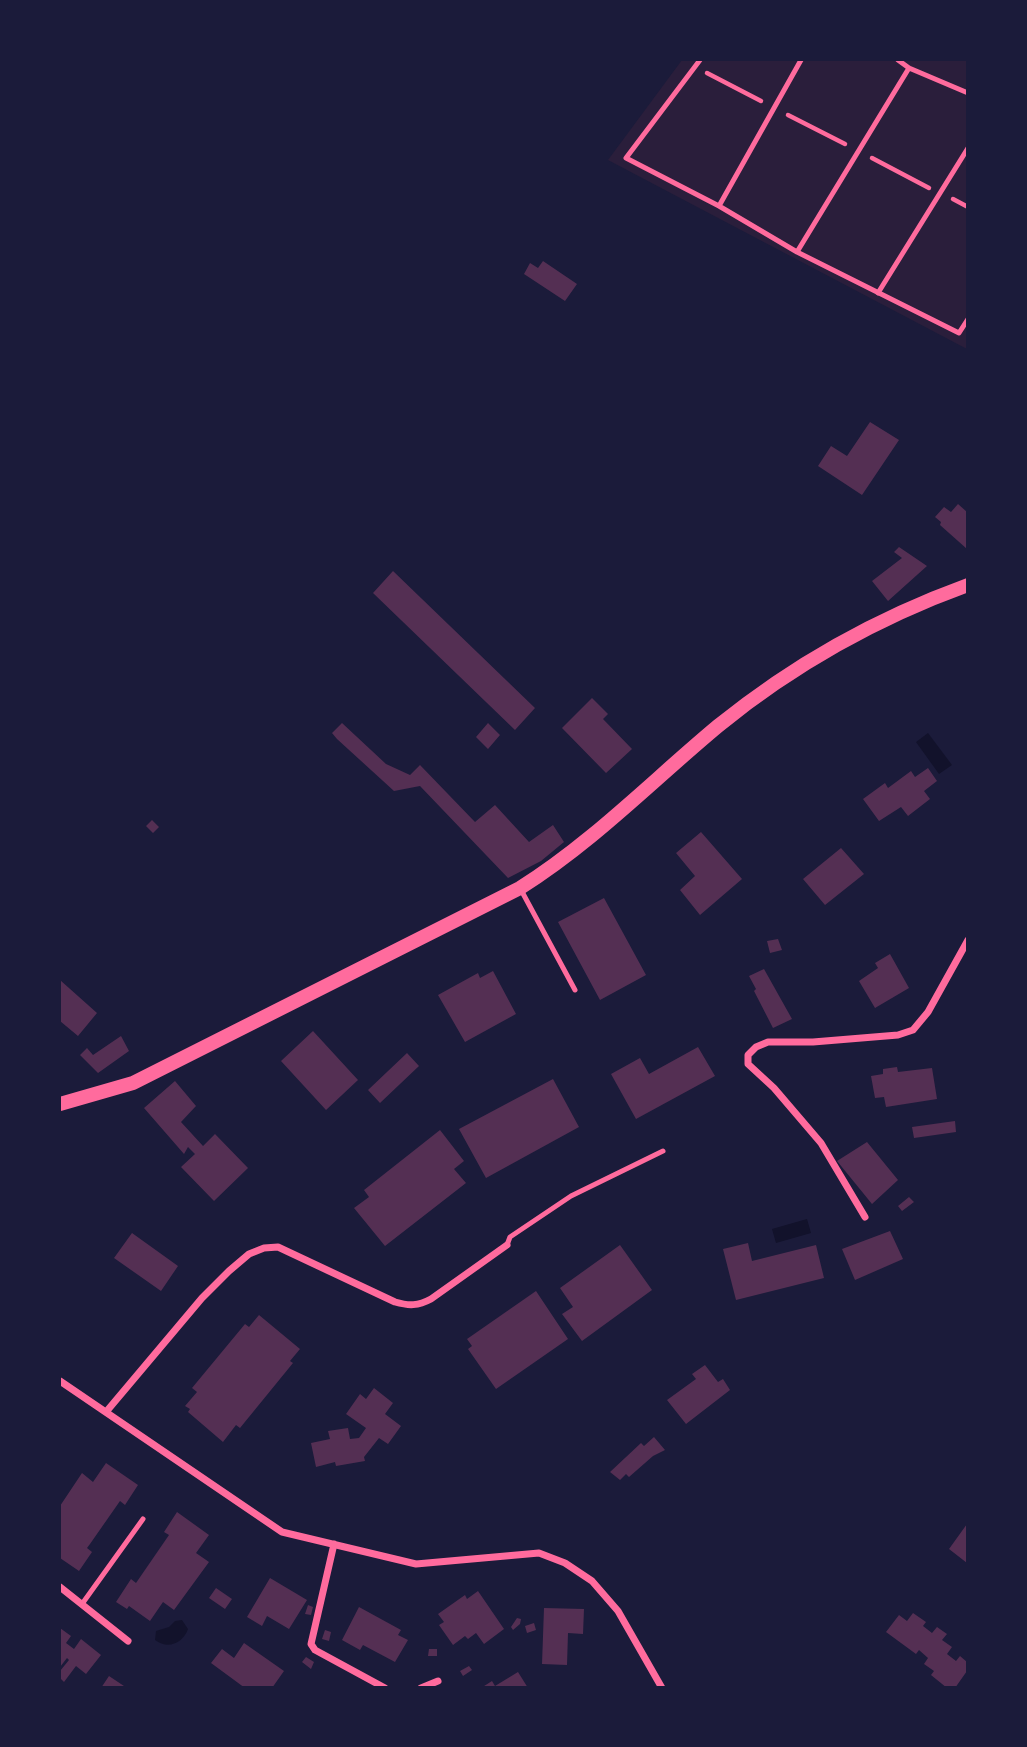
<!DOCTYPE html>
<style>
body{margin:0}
#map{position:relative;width:1027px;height:1747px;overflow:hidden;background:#1b1b3a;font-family:Signika,sans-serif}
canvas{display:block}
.frame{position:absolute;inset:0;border:61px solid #1b1b3a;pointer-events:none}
</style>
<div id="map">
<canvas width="1027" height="1747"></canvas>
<div class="frame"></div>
</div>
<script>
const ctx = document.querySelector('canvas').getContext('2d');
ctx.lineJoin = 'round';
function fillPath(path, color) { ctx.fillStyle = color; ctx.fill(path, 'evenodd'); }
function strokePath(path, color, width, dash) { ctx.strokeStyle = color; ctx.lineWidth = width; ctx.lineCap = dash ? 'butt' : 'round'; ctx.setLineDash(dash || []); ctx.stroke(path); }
fillPath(new Path2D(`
 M 682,60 L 967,60 L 967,349 L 608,160 Z`), '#2a1e3b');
fillPath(new Path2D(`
 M 928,733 L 952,765 L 939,774 L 916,742 Z
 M 807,1219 L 811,1233 L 776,1243 L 772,1229 Z
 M 182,1620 L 188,1629 C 183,1643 168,1650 155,1640 L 156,1631 L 169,1627 L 175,1621 Z`), '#12122b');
fillPath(new Path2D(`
 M 543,261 L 577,284 L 565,301 L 524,274 L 530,263 L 538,268 Z
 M 870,422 L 899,440 L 862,495 L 818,466 L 831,446 L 847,456 Z
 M 958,504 L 967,512 L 967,549 L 940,525 L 941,522 L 935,517 L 944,507 L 951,512 Z
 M 899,547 L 927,566 L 888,601 L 872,581 L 902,558 L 894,552 Z
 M 393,571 L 535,708 L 515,730 L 373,593 Z
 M 592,698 L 608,714 L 603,719 L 632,749 L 606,773 L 562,728 Z
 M 342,723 L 386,764 L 410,775 L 420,765 L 475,822 L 495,805 L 529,842 L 553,825 L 564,842 L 541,861 L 508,878 L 420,786 L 394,791 L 337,739 L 332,733 Z
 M 488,723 L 500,735 L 488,749 L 476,737 Z
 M 928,768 L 937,781 L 924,791 L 930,799 L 908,816 L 901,807 L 879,821 L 863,799 L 885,783 L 888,788 L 911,771 L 915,777 Z
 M 152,820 L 159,827 L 153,833 L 146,826 Z
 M 701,832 L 742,879 L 700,915 L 680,890 L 695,876 L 676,853 Z
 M 841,848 L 864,874 L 825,905 L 803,879 Z
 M 604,898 L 646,975 L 600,1000 L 558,922 Z
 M 778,939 L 782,950 L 770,953 L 767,941 Z
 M 890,954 L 909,988 L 875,1008 L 859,981 L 878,968 L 875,963 Z
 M 764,969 L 792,1019 L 773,1028 L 754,991 L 756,989 L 749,976 Z
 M 493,971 L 516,1014 L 465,1042 L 438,995 L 478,973 L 480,978 Z
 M 60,980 L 97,1013 L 78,1036 L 60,1021 Z
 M 313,1031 L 358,1080 L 326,1110 L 281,1061 Z
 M 121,1036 L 129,1051 L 98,1073 L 80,1055 L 87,1048 L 93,1055 Z
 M 698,1047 L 715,1076 L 636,1119 L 611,1074 L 640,1058 L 649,1074 Z
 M 407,1053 L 419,1066 L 380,1103 L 368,1090 Z
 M 897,1067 L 898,1072 L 932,1068 L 937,1099 L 886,1107 L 884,1097 L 875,1098 L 871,1076 L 883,1074 L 883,1069 Z
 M 553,1079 L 579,1127 L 486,1178 L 459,1129 Z
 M 175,1081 L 196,1106 L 181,1122 L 203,1146 L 215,1134 L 248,1168 L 214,1201 L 181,1167 L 195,1154 L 188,1147 L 184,1154 L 144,1108 Z
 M 955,1121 L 956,1132 L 914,1138 L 912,1127 Z
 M 440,1130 L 464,1161 L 454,1169 L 466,1183 L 385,1246 L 354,1208 L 369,1197 L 364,1190 Z
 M 867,1142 L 898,1180 L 872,1204 L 837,1161 Z
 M 909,1197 L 914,1202 L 902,1211 L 898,1206 Z
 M 890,1231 L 903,1259 L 855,1280 L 842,1249 Z
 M 132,1233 L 178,1266 L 161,1291 L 114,1258 Z
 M 748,1243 L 752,1261 L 816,1245 L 824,1278 L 736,1300 L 723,1249 Z
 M 620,1245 L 652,1290 L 582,1341 L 562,1314 L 573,1307 L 560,1288 Z
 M 536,1291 L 568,1339 L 496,1389 L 468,1349 L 472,1346 L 467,1339 Z
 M 259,1315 L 300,1349 L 290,1361 L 293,1363 L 240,1428 L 236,1425 L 223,1442 L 188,1412 L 190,1409 L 185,1406 L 197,1392 L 192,1388 L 245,1324 L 249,1327 Z
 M 705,1365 L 718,1382 L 723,1379 L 730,1390 L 686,1424 L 667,1400 L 696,1379 L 692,1374 Z
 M 374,1388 L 393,1403 L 385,1414 L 401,1426 L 388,1444 L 379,1438 L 364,1457 L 365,1461 L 336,1466 L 335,1462 L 316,1467 L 311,1443 L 330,1439 L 328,1431 L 348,1428 L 350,1439 L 359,1438 L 366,1428 L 346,1414 L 360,1394 L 366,1399 Z
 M 654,1437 L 665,1450 L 653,1456 L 629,1477 L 626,1474 L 620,1480 L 610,1472 L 641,1443 L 644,1446 Z
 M 106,1463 L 138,1485 L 125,1505 L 120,1501 L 90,1544 L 87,1548 L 92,1552 L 79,1571 L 60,1558 L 60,1506 L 82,1473 L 93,1482 Z
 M 177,1512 L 209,1535 L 196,1553 L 209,1562 L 174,1610 L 163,1602 L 150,1621 L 129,1606 L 127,1609 L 116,1602 L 131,1579 L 136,1583 L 169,1535 L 164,1532 Z
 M 967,1524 L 967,1563 L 949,1549 Z
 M 270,1578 L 307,1600 L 289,1629 L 267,1616 L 262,1626 L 247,1617 Z
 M 216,1588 L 232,1599 L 225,1609 L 209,1598 Z
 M 478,1591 L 504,1629 L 484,1644 L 476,1633 L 468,1639 L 465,1636 L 453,1645 L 439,1625 L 444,1622 L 438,1614 L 465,1595 L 467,1599 Z
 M 308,1605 L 313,1607 L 311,1615 L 305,1614 Z
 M 359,1607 L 401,1630 L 398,1635 L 408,1640 L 395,1662 L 363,1645 L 360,1650 L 342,1640 Z
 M 544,1608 L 584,1609 L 583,1634 L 568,1633 L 567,1665 L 542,1664 Z
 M 913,1613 L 926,1622 L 923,1626 L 932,1633 L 937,1627 L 947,1634 L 942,1640 L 952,1647 L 947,1654 L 956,1661 L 960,1656 L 967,1662 L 967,1671 L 955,1688 L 947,1688 L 931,1675 L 934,1671 L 924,1664 L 928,1658 L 919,1650 L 916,1654 L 886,1632 L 899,1615 L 907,1621 Z
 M 517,1618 L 521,1619 L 520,1624 L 513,1630 L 511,1627 Z
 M 534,1623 L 536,1630 L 527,1633 L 525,1626 Z
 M 60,1628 L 71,1636 L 66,1643 L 74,1649 L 81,1639 L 101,1655 L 86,1674 L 76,1666 L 64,1682 L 60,1678 L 60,1671 L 69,1660 L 67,1658 L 60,1667 Z
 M 325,1630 L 331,1632 L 329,1641 L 322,1639 Z
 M 244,1643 L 284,1671 L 272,1688 L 245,1688 L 211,1663 L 222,1649 L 234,1658 Z
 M 429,1649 L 437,1649 L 437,1656 L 428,1656 Z
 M 306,1657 L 314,1662 L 311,1669 L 302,1662 Z
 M 469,1666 L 472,1670 L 463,1676 L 460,1671 Z
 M 518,1672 L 528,1688 L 481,1688 L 492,1681 L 495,1686 Z
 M 109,1676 L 127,1688 L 101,1688 Z`), '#542f53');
strokePath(new Path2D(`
 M 707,73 L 761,101
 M 788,115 L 845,144
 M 872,158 L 929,188
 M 953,199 L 968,207`), '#ff6b9d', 4.5);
strokePath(new Path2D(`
 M 700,60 L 626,158 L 719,206
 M 801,60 L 719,206 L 797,252 L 959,333 L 968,319
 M 898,60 L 909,68 L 968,93
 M 797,252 L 909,68
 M 878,293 L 968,148
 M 520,888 L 575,990
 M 507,1245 L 510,1237 L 571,1196 L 663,1151
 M 82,1604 L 143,1519`), '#ff6b9d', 5);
strokePath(new Path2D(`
 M 865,1217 L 821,1143 L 774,1088 L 748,1064 L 748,1055 L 756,1047 L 768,1042 L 813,1042 L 898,1035 L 913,1030 L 928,1012 L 968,940
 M 60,1381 L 282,1532 L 416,1564 L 539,1553 L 565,1563 L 592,1581 L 618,1611 L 662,1688
 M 106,1412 L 202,1298 L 229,1271 L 249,1254 L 264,1248 L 278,1247 L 395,1302 C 409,1306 418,1306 431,1299 L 507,1245
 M 334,1544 L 311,1644 L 315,1650 L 385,1688
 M 60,1587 L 128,1641
 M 421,1688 L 438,1681`), '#ff6b9d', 7);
strokePath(new Path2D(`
 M 60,1104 L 133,1083 L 520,888 C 593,842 652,781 718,726 C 793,665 877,618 968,585`), '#ff6b9d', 14);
</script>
